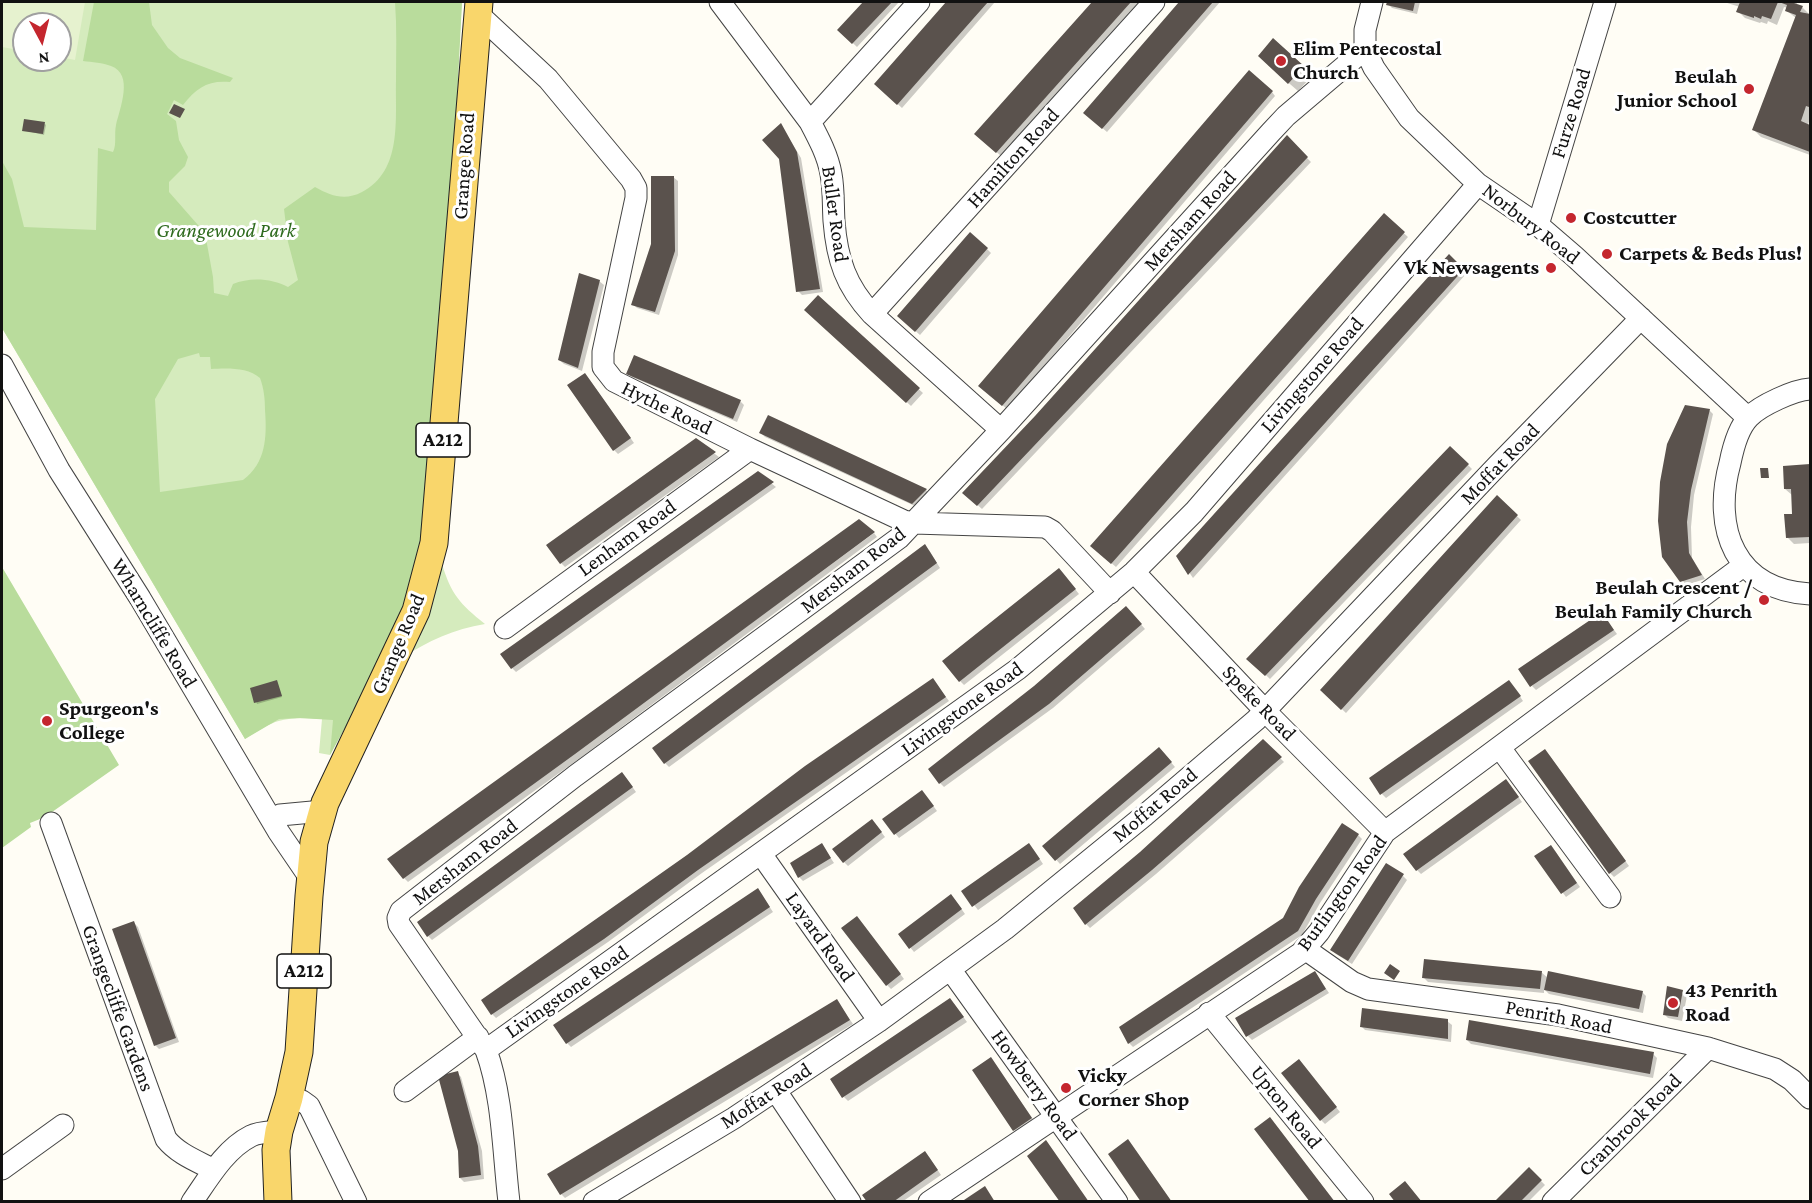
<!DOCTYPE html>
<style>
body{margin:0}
#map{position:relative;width:1812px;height:1203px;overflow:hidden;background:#fffdf5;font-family:"Crimson Pro",serif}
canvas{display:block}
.frame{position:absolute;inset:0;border:3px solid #111;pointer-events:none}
.north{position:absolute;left:12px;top:12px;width:60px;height:60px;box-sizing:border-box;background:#fff;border:2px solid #a0a0a0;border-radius:50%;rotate:173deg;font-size:16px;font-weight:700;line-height:24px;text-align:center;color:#111}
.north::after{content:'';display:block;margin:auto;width:21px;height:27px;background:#c4262e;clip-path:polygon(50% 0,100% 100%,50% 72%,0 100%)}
</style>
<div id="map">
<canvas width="1812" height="1203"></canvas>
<div class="frame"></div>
<div class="north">N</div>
</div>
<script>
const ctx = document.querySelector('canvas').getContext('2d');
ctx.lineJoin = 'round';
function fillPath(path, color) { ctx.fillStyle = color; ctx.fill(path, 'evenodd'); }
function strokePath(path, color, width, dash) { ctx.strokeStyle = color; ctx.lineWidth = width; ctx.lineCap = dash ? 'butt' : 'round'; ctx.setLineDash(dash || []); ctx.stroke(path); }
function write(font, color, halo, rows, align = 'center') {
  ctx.font = font + ' "Crimson Pro",serif'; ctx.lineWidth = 6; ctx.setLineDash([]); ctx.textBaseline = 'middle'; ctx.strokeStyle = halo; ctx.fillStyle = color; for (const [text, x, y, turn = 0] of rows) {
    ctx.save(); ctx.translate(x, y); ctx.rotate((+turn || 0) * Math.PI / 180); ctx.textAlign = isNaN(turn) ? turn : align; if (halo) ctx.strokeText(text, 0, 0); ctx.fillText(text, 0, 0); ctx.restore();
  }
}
fillPath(new Path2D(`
 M 2,2 L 462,2 L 430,511 L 421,537 L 395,636 L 330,755 L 319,753 L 322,719 C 284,717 277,718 245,739 L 2,328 ZM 24,24 L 60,24 L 60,60 L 24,60 Z
 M 442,564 C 451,594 460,604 485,624 C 454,629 428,641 402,658 Z`), '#d5ebbd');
fillPath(new Path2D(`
 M 94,2 L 149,2 L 152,25 L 168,48 L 180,58 L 233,78 L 230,82 C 208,80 196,88 183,105 L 174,100 L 167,114 L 176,121 L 179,140 L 188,157 L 185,166 L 169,182 L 169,192 L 205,233 L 213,277 L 214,293 L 228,296 L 233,284 C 249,277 272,278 288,287 L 298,280 L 288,242 L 284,209 L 315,187 C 331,196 345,201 362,192 C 403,171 395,118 396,80 C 396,54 397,28 395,2 L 462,2 L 438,474 L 430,511 L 421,537 L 395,636 L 330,755 L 333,720 L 300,718 L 279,719 L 245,739 L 2,328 L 2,161 L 12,179 L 24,227 L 96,230 L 98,148 L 113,152 C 117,144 114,135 116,125 C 120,108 134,74 111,66 C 103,63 92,62 83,61 ZM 199,353 L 200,357 L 210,357 L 211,369 C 226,368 248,367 260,378 C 264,389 265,399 265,410 C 267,437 266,463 243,480 L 160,492 L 155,399 L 178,359 Z
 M 2,567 L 119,765 L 45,817 L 30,823 L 31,827 L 2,848 Z`), '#b9dc9c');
fillPath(new Path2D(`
 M 2,2 L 85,2 L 75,60 L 60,57 L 60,24 L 24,24 L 24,51 L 2,47 Z`), '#e6f2cf');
fillPath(new Path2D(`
 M 865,2 L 899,2 L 857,47 L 839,30 Z
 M 948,2 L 995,2 L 902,108 L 876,84 Z
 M 1094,2 L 1139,2 L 1001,156 L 976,134 Z
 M 1181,2 L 1220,2 L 1107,132 L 1085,113 Z
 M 1388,2 L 1420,2 L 1417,14 L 1392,8 L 1388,4 Z
 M 1724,2 L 1798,2 L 1796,5 L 1802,7 L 1810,15 L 1810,118 L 1808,125 L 1810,126 L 1810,155 L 1761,137 L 1754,130 L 1796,18 L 1787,11 L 1788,8 L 1784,7 L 1777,25 L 1768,21 L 1767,24 L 1761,22 L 1760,23 L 1745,18 L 1738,11 L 1740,7 Z
 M 1273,41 L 1312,76 L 1298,91 L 1268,65 Z
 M 1272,92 L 1275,96 L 1007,409 L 984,390 Z
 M 45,124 L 46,125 L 44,135 L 23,130 Z
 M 781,125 L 801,158 L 823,292 L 802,295 L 798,291 Z
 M 1287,138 L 1311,162 L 982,509 L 964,493 L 1036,417 Z
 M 673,177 L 678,181 L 678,255 L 659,315 L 637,308 L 633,304 Z
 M 1384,215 L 1408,237 L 1116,567 L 1096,550 Z
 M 987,249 L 991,253 L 920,335 L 903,320 Z
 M 1449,257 L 1466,274 L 1193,578 L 1178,556 Z
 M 599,281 L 604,285 L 582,371 L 564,364 L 559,360 Z
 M 818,298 L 923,393 L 911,406 L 806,310 Z
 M 628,373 L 740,401 L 744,405 L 737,422 L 632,377 Z
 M 589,379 L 634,443 L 618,454 L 614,450 Z
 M 1709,410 L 1713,414 L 1694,495 L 1691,527 L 1692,558 L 1705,579 L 1686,585 L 1664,556 Z
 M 761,433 L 926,490 L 929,494 L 917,507 L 765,437 Z
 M 696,440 L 719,457 L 565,567 L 561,563 Z
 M 1451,448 L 1472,469 L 1270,679 L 1249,659 Z
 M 1810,466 L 1810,543 L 1794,544 L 1787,537 L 1793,515 L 1792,495 L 1785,489 L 1784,467 Z
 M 758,473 L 776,487 L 516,672 L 512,668 Z
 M 1497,497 L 1521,520 L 1346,713 L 1322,690 Z
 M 874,533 L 877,537 L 580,758 L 408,882 L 404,878 Z
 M 929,550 L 940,568 L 669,767 L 665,763 Z
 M 1063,574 L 1079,594 L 964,685 L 960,681 Z
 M 1130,612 L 1145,629 L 1053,708 L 944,787 L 940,783 L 930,769 Z
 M 1605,618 L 1617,634 L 1536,690 L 1532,686 Z
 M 933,680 L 949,701 L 702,873 L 608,942 L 496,1018 L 492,1014 L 483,1001 Z
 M 277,682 L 282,697 L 257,704 L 252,689 Z
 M 1513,686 L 1523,701 L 1386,798 L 1382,794 L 1371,778 Z
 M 1263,741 L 1284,762 L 1156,874 L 1090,928 L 1086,924 Z
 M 1163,753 L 1175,767 L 1060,864 L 1044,846 Z
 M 1549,755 L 1629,866 L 1614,877 L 1610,873 Z
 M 626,778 L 636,792 L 432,940 L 428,936 Z
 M 1510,785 L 1522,802 L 1421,874 L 1417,870 L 1405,854 Z
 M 926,796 L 937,811 L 899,838 L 884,820 Z
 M 876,825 L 885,837 L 848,866 L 844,862 Z
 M 1358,835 L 1362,839 L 1320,903 L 1302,935 L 1133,1047 L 1129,1043 L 1121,1027 L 1284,919 Z
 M 822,845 L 834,863 L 803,881 L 799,877 Z
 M 1033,849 L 1043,864 L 978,910 L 963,891 Z
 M 1555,851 L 1580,887 L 1566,897 L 1536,857 Z
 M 1403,876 L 1407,880 L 1352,964 L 1336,954 L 1332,950 Z
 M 761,894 L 773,912 L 571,1047 L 567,1043 Z
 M 955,900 L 965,914 L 914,952 L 900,935 Z
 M 861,922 L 904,979 L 891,989 L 887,985 Z
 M 134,923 L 138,927 L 179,1042 L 159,1049 L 155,1045 Z
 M 1315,972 L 1329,993 L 1252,1040 L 1248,1036 Z
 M 1541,972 L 1548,978 L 1642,992 L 1646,996 L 1643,1013 L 1549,994 L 1544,989 L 1544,993 L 1428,982 L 1424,978 Z
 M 1683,992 L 1687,996 L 1682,1021 L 1668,1018 L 1664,1014 Z
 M 837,1001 L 853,1024 L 565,1198 L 561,1194 Z
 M 954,1004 L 967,1022 L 848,1101 L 844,1097 Z
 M 1447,1021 L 1452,1025 L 1451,1042 L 1365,1030 L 1361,1026 Z
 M 1467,1040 L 1653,1054 L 1657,1058 L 1653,1078 L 1471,1044 Z
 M 991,1059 L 1035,1122 L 1018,1134 L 1014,1130 Z
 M 1302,1065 L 1340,1112 L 1325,1124 L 1321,1120 Z
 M 457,1073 L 461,1077 L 482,1151 L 484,1179 L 464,1182 L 460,1178 Z
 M 929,1157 L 941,1175 L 902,1202 L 869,1202 Z
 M 1529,1169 L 1545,1185 L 1528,1202 L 1496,1202 Z`), '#0003');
fillPath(new Path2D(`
 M 863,2 L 892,2 L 852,44 L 837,30 Z
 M 946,2 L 988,2 L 897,105 L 874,84 Z
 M 1092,2 L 1131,2 L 996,153 L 974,134 Z
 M 1179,2 L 1213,2 L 1102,129 L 1083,113 Z
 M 1387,2 L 1415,2 L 1413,11 L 1386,5 Z
 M 1740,2 L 1778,2 L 1771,19 L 1762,16 L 1761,19 L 1754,16 L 1754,18 L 1736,12 Z
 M 1779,2 L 1791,2 L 1803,6 L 1800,12 L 1810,14 L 1810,102 L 1809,107 L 1806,106 L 1801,121 L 1810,125 L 1810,152 L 1752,130 L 1796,15 L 1785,11 L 1787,5 Z
 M 1273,38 L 1304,66 L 1288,84 L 1258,56 Z
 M 1249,70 L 1273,91 L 1002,406 L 978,386 Z
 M 174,104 L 185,109 L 180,118 L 169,113 Z
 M 24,119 L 45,122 L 43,134 L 22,131 Z
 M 781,123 L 797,152 L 820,289 L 796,292 L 779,159 L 762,140 Z
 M 1287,135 L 1308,157 L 977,506 L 962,493 L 1035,416 Z
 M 651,176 L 674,176 L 675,251 L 655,312 L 631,305 L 651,244 Z
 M 1384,213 L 1405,232 L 1111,564 L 1090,546 Z
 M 970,232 L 988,248 L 915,332 L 897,316 Z
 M 1449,254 L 1464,269 L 1188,575 L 1176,556 Z
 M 579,273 L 600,280 L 578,368 L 558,360 Z
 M 818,295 L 920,388 L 906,403 L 804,310 Z
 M 634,355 L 741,400 L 733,419 L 626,374 Z
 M 585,373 L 631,438 L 613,451 L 567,385 Z
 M 1685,405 L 1710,409 L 1691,490 L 1687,522 L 1689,553 L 1702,575 L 1680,582 L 1662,557 L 1658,521 L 1660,482 L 1667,444 Z
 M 768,415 L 927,489 L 912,504 L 759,433 Z
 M 696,438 L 716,452 L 560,564 L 546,545 Z
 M 1450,446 L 1469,464 L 1265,676 L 1246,659 Z
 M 1810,464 L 1810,537 L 1786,538 L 1784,514 L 1792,514 L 1791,489 L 1784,489 L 1783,466 Z
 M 1760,468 L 1768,468 L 1769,478 L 1761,478 Z
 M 758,471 L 774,482 L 511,669 L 500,654 Z
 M 1497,495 L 1518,515 L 1341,710 L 1320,690 Z
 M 859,519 L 875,532 L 575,754 L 403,879 L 387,859 Z
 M 925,544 L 937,563 L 664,764 L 652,748 Z
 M 1059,568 L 1076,589 L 959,682 L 942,661 Z
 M 1126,606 L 1142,624 L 1049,704 L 939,784 L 928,769 L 1034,686 Z
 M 1602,612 L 1614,630 L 1530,687 L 1518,669 Z
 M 933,678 L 946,697 L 698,870 L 604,939 L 491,1015 L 481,1000 L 687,855 L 805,766 Z
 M 277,680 L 282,696 L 254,703 L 250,688 Z
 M 1509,680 L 1521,696 L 1380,795 L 1369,778 Z
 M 1263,739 L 1282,757 L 1152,870 L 1085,925 L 1073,908 L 1140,852 Z
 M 1159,747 L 1172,762 L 1055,861 L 1042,846 Z
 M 1545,749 L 1626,861 L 1609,874 L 1528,761 Z
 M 622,772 L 633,787 L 427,937 L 417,922 Z
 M 1506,779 L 1519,797 L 1416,871 L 1403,854 Z
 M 922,790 L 934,806 L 894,835 L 882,819 Z
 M 872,819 L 882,832 L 843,863 L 832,849 Z
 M 1342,823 L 1359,834 L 1316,899 L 1298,931 L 1128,1044 L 1119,1027 L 1283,918 L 1299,887 Z
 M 822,843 L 831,858 L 798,878 L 790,863 Z
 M 1029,843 L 1040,859 L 972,907 L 961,891 Z
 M 1551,845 L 1577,883 L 1561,894 L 1534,856 Z
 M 1386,863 L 1404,874 L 1348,961 L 1330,950 Z
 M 758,888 L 770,907 L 566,1044 L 553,1025 Z
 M 951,894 L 962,909 L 909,949 L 898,934 Z
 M 857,916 L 901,974 L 886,986 L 841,928 Z
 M 134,921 L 176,1038 L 154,1046 L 112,929 Z
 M 1424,959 L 1542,971 L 1540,989 L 1422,978 Z
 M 1390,964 L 1400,971 L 1394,980 L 1384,973 Z
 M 1315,971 L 1326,989 L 1246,1037 L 1235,1018 Z
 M 1548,971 L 1643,991 L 1639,1009 L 1544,990 Z
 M 1667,986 L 1683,990 L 1678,1017 L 1663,1015 Z
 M 950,998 L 964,1017 L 842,1098 L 830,1079 Z
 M 837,999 L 850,1020 L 560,1195 L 547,1174 Z
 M 1362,1008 L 1448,1019 L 1448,1039 L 1360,1027 Z
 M 1469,1020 L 1654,1052 L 1650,1074 L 1466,1040 Z
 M 991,1057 L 1032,1118 L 1013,1131 L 972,1070 Z
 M 1299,1059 L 1337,1107 L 1320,1121 L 1281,1073 Z
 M 458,1071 L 478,1146 L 481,1175 L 459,1178 L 458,1151 L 438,1076 Z
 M 1270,1117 L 1335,1202 L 1310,1202 L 1254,1129 Z
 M 1128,1139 L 1172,1202 L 1141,1202 L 1108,1154 Z
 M 1046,1140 L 1089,1202 L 1060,1202 L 1027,1156 Z
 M 925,1151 L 938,1170 L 893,1202 L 867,1202 L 862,1195 Z
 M 1529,1167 L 1542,1180 L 1520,1202 L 1494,1202 Z
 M 1405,1181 L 1422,1202 L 1395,1202 L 1389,1194 Z
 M 985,1186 L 995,1202 L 961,1202 Z`), '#5a524d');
const minor = new Path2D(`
 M 720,2 L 810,122 C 819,139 828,156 831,174 C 834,190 833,206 834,221 C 837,260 846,286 872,314 L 1001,430
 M 1372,2 L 1365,30 L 1365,49 L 1374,68 L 1409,118 L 1478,184 L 1538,225 L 1574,256 L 1748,418
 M 477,13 L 548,79 L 631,179 L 636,188 L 636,198 L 603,352 L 603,367 L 614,381 L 750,449 L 904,521 L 914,523 L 1045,527 L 1052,531 L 1110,593
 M 810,122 L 919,2
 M 1538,225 L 1605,2
 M 872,314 L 1154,2
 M 2,365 L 59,470 L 140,598 L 278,831 L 310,878
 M 1810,389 C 1794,390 1761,405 1749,417 C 1738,428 1733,448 1730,463 C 1712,529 1735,590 1810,594
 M 1134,572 L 1272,718 L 1385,832
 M 505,628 L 750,449
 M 1500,748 L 1610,897
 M 271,819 L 280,815 L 323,811
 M 51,823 L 166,1139 C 178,1154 197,1161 214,1170
 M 761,854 L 879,1021
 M 1305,949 L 1352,982 L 1368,989 L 1558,1015 L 1708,1048 L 1775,1069 L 1792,1080 L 1810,1098
 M 950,969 L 1117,1202
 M 1209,1013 L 1363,1202
 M 486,1050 L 1018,669 L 1134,572 L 1194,512 L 1478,184
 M 405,1091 L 478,1037
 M 776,1091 L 850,1202
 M 289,1098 L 302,1101 L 309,1106 L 356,1202
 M 2,1169 L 63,1125
 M 192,1202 C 208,1179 225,1149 251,1136 C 259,1132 270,1132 279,1131
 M 509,1202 C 503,1151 503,1097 486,1050 L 399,924 L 398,918 L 401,911 L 575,776 L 899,538 L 1001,430 L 1271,132 L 1286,116 L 1365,49
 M 594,1202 L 734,1118 L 879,1021 L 1005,929 L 1145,815 L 1256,720 L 1497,466 L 1641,318
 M 929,1202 L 1301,953 L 1319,932 L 1385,832 L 1743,566
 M 1553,1202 L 1708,1048`);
const major = new Path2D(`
 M 278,1202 L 276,1150 L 279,1131 L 289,1098 L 299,1052 L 309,896 L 314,842 L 325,803 L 416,611 L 434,543 L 479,2`);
strokePath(minor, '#444', 23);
strokePath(major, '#222', 29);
strokePath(minor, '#fff', 21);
strokePath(major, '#f9d66b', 27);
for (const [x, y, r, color] of [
 [1281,61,6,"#c4262e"],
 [1749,89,6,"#c4262e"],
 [1571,218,6,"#c4262e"],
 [1607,254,6,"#c4262e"],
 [1551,268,6,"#c4262e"],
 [1764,600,6,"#c4262e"],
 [47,721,6,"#c4262e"],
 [1673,1003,6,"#c4262e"],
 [1066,1088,6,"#c4262e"]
]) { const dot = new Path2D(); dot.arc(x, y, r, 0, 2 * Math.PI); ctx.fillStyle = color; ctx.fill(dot); strokePath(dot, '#fff', 2); }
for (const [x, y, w] of [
 [443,440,54],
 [304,971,54]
]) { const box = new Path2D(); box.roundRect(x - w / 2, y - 17, w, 34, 4.5); ctx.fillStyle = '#fff'; ctx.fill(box); strokePath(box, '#111', 1.5); }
write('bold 20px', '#111', null, [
 ["A212",443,440],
 ["A212",304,971]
]);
write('bold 21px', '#111', '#fff', [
 ["Elim Pentecostal",1293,49],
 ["Church",1293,73],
 ["Beulah",1737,77,"right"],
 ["Junior School",1737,101,"right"],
 ["Costcutter",1583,218],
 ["Carpets & Beds Plus!",1619,254],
 ["Vk Newsagents",1539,268,"right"],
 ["Beulah Crescent /",1752,588,"right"],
 ["Beulah Family Church",1752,612,"right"],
 ["Spurgeon's",59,709],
 ["College",59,733],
 ["43 Penrith",1685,991],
 ["Road",1685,1015],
 ["Vicky",1078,1076],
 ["Corner Shop",1078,1100]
], 'left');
write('21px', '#111', '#fff', [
 ["Furze Road",1571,113,-73],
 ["Hamilton Road",1013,158,-48],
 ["Grange Road",464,166,-86],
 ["Buller Road",835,214,82],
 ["Mersham Road",1190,221,-48],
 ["Norbury Road",1531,224,38],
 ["Livingstone Road",1312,375,-49],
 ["Hythe Road",667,408,26],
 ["Moffat Road",1500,464,-46],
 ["Lenham Road",627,538,-36],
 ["Mersham Road",853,570,-38],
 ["Wharncliffe Road",154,623,59],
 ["Grange Road",398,644,-67],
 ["Speke Road",1259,703,46],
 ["Livingstone Road",962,709,-36],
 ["Moffat Road",1155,805,-40],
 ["Mersham Road",465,862,-38],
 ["Burlington Road",1342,893,-54],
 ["Layard Road",820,937,55],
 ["Livingstone Road",567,992,-35],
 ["Grangecliffe Gardens",118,1008,70],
 ["Penrith Road",1559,1017,11],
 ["Howberry Road",1034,1085,54],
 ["Moffat Road",766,1096,-33],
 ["Upton Road",1286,1107,51],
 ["Cranbrook Road",1630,1125,-45]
]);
write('italic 21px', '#2f6b1f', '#fff', [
 ["Grangewood Park",226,231]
]);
</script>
